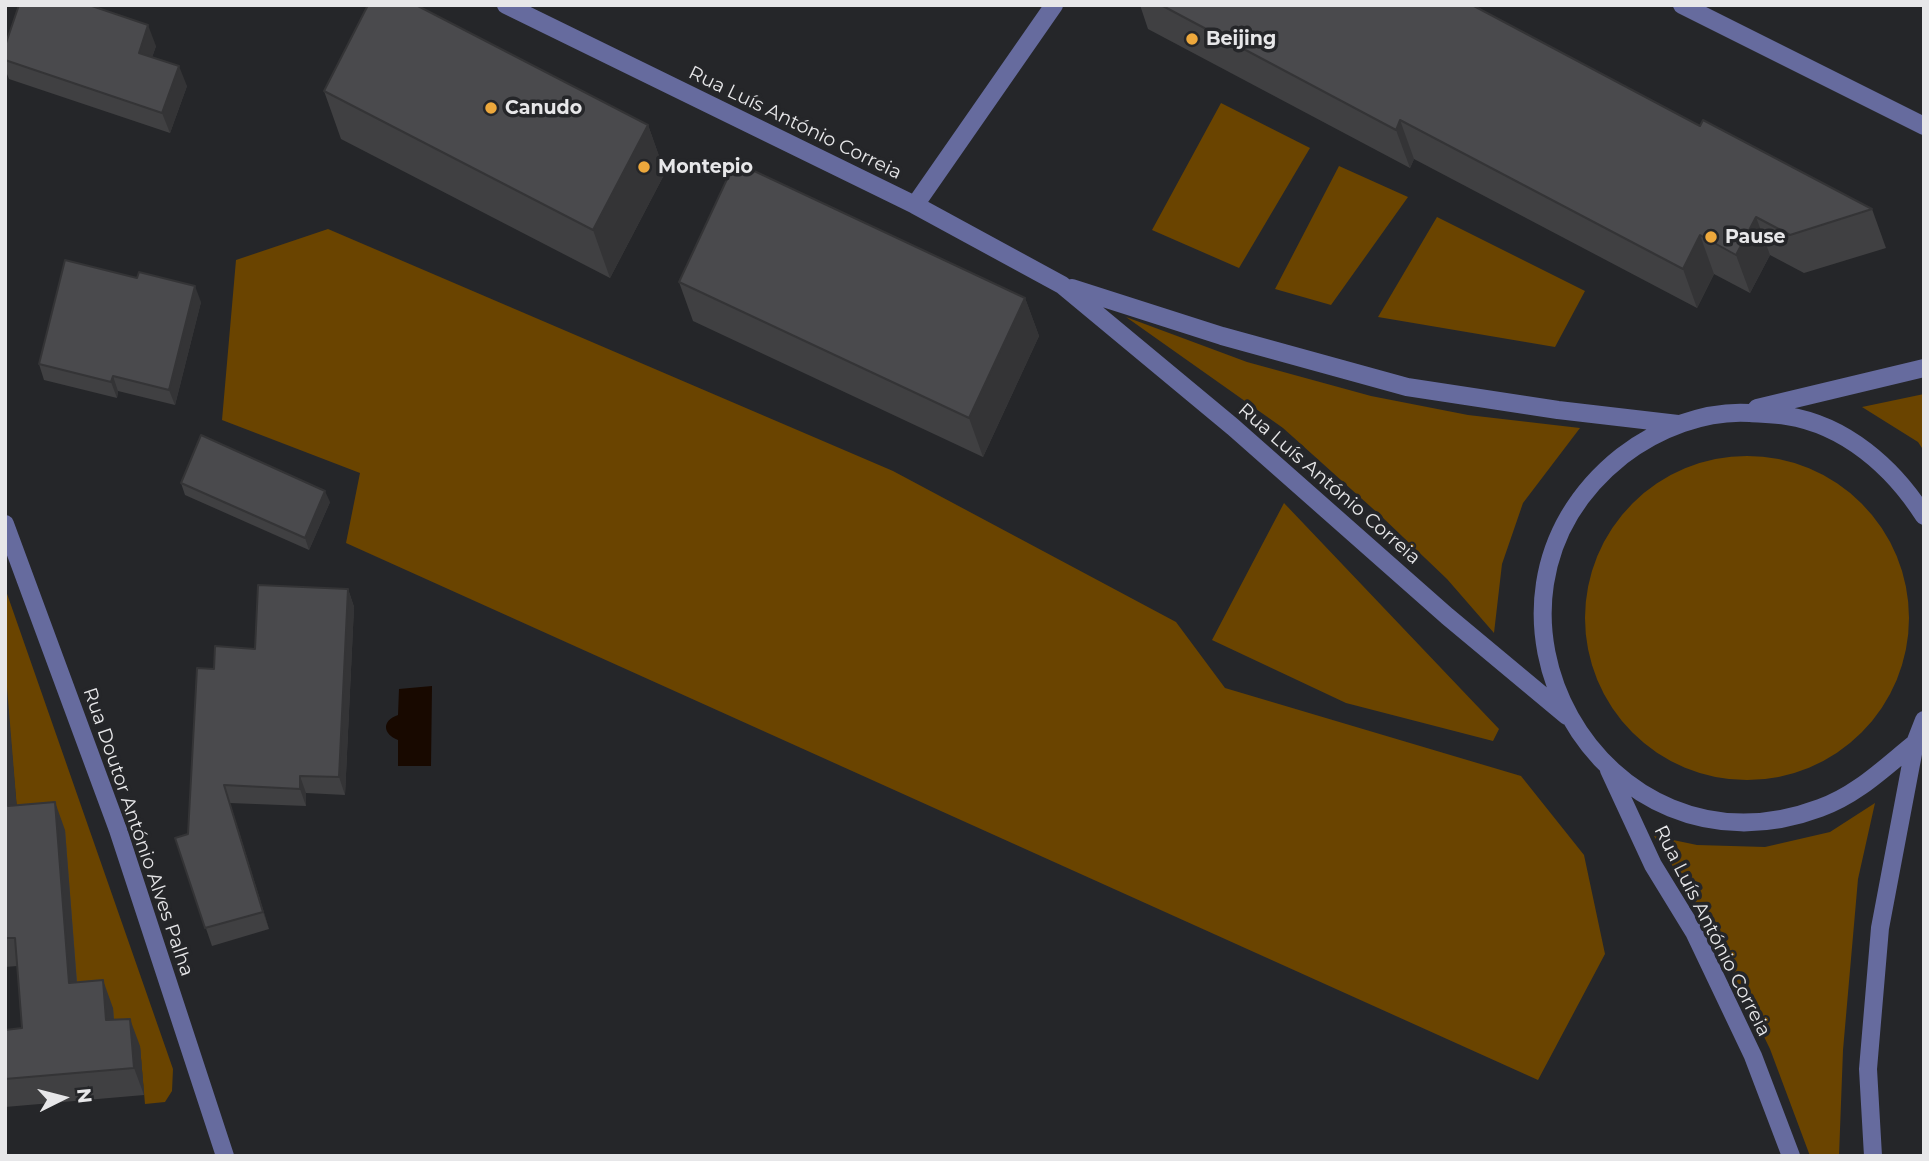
<!DOCTYPE html>
<meta charset="utf-8">
<style>
body{margin:0}
#map{position:relative;width:1929px;height:1161px;overflow:hidden;background:#252629;font-family:Montserrat,sans-serif}
canvas{display:block}
.frame{position:absolute;inset:0;border:7px solid #e7e7e9;pointer-events:none}
.north{position:absolute;left:28px;top:1063px;width:70px;height:70px;-webkit-text-stroke:5px #252629;paint-order:stroke;rotate:84deg;font-size:19px;font-weight:700;line-height:28px;text-align:center;color:#e7e7e9}
.north::after{content:'';display:block;margin:auto;width:24px;height:32px;background:#e7e7e9;clip-path:polygon(50% 0,100% 100%,50% 72%,0 100%)}
</style>
<div id="map">
<canvas width="1929" height="1161"></canvas>
<div class="frame"></div>
<div class="north">N</div>
</div>
<script>
const ctx = document.querySelector('canvas').getContext('2d');
ctx.lineJoin = 'round';
function fillPath(path, color) { ctx.fillStyle = color; ctx.fill(path, 'evenodd'); }
function strokePath(path, color, width, dash) { ctx.strokeStyle = color; ctx.lineWidth = width; ctx.lineCap = dash ? 'butt' : 'round'; ctx.setLineDash(dash || []); ctx.stroke(path); }
function write(font, color, halo, rows, align = 'center') {
  ctx.font = font + ' Montserrat,sans-serif'; ctx.lineWidth = 7; ctx.setLineDash([]); ctx.textBaseline = 'middle'; ctx.strokeStyle = halo; ctx.fillStyle = color; for (const [text, x, y, turn = 0] of rows) {
    ctx.save(); ctx.translate(x, y); ctx.rotate((+turn || 0) * Math.PI / 180); ctx.textAlign = isNaN(turn) ? turn : align; if (halo) ctx.strokeText(text, 0, 0); ctx.fillText(text, 0, 0); ctx.restore();
  }
}
fillPath(new Path2D(`
 M 1221,103 L 1310,148 L 1239,268 L 1152,230 Z
 M 1339,166 L 1408,197 L 1331,305 L 1275,289 Z
 M 1437,217 L 1585,291 L 1555,347 L 1378,317 Z
 M 328,229 L 893,471 L 1176,622 L 1225,688 L 1521,776 L 1584,855 L 1605,954 L 1538,1080 L 346,543 L 360,473 L 222,420 L 236,260 Z
 M 1126,317 L 1247,362 L 1371,396 L 1468,415 L 1580,428 L 1523,503 L 1502,564 L 1494,633 L 1447,579 L 1381,516 L 1283,428 Z
 M 1924,394 L 1924,451 L 1918,442 L 1862,407 Z
 M1585 618a162 162 0 1 1 324 0a162 162 0 1 1-324 0Z
 M 1284,503 L 1499,729 L 1493,741 L 1346,703 L 1212,640 Z
 M 5,588 L 173,1069 L 172,1091 L 165,1102 L 145,1104 L 140,1047 L 79,1010 L 19,833 L 5,675 Z
 M 1875,803 L 1858,879 L 1843,1050 L 1839,1156 L 1810,1156 L 1770,1049 L 1711,928 L 1654,836 L 1697,845 L 1765,847 L 1830,832 Z`), '#6a4400');
fillPath(new Path2D(`
 M 432,686 L 431,766 L 398,766 L 398,740 C 383,734 381,721 398,715 L 399,689 Z`), '#180900');
strokePath(new Path2D(`
 M 506,5 L 915,205 L 1062,285 L 1233,427 L 1447,616 L 1567,716
 M 1682,5 L 1924,126
 M 915,205 L 1054,5
 M 1072,288 L 1222,336 L 1407,387 L 1558,410 L 1678,424
 M 1757,408 L 1924,368
 M 5,524 L 118,830 L 225,1156
 M 1915,743 C 1885,767 1857,795 1820,808 C 1601,890 1439,601 1622,456 C 1657,429 1705,410 1750,413 C 1762,414 1774,414 1787,416 C 1845,425 1893,467 1924,516
 M 1609,770 L 1653,865 L 1694,932 L 1753,1056 L 1791,1156
 M 1873,1156 L 1868,1069 L 1880,928 L 1915,743 L 1924,720`), '#666b9e', 18);
fillPath(new Path2D(`
 M 1140,5 L 1472,5 L 1700,126 L 1872,209 L 1886,248 L 1804,273 L 1770,255 L 1750,293 L 1714,274 L 1697,308 L 1414,159 L 1410,168 L 1148,29 Z
 M 5,46 L 156,46 L 152,57 L 187,86 L 170,133 L 9,79 L 5,69 Z
 M 324,91 L 648,125 L 665,173 L 610,278 L 341,139 Z
 M 679,282 L 1025,298 L 1039,336 L 983,457 L 693,321 Z
 M 201,302 L 175,405 L 118,391 L 117,398 L 44,380 L 39,364 Z
 M 181,483 L 330,502 L 309,550 L 185,495 Z
 M 348,589 L 354,607 L 345,795 L 306,793 L 306,806 L 230,803 L 269,929 L 212,946 L 175,838 L 188,834 L 214,669 L 255,649 Z
 M 5,672 L 16,805 L 65,830 L 77,982 L 113,1008 L 114,1020 L 140,1046 L 144,1095 L 5,1107 L 5,1030 L 22,1028 L 17,966 L 5,967 Z`), '#404042');
fillPath(new Path2D(`
 M 148,25 L 156,46 L 147,73 L 139,53 Z
 M 179,66 L 187,86 L 170,133 L 162,113 Z
 M 1400,120 L 1414,159 L 1410,168 L 1396,130 Z
 M 648,125 L 665,173 L 610,278 L 593,230 Z
 M 1756,217 L 1770,255 L 1750,293 L 1736,255 Z
 M 1700,235 L 1714,274 L 1697,308 L 1683,269 Z
 M 195,286 L 201,302 L 175,405 L 169,390 Z
 M 1025,298 L 1039,336 L 983,457 L 969,418 Z
 M 113,376 L 118,391 L 117,398 L 111,382 Z
 M 325,491 L 330,502 L 309,550 L 305,538 Z
 M 348,589 L 354,607 L 345,795 L 339,777 Z
 M 5,672 L 6,675 L 19,833 L 8,806 L 5,765 Z
 M 300,776 L 306,793 L 306,806 L 300,789 Z
 M 224,785 L 230,803 L 269,929 L 263,912 Z
 M 55,802 L 65,830 L 79,1010 L 69,983 Z
 M 103,980 L 113,1008 L 116,1048 L 106,1020 Z
 M 130,1019 L 140,1046 L 144,1095 L 134,1068 Z`), '#343436');
const building = new Path2D(`
 M 19,5 L 89,5 L 148,25 L 139,53 L 179,66 L 162,113 L 5,60 L 5,46 Z
 M 368,5 L 416,5 L 648,125 L 593,230 L 324,91 Z
 M 1161,5 L 1472,5 L 1700,126 L 1703,120 L 1872,209 L 1790,235 L 1756,217 L 1736,255 L 1700,235 L 1683,269 L 1400,120 L 1396,130 Z
 M 735,162 L 1025,298 L 969,418 L 679,282 Z
 M 65,260 L 137,278 L 139,272 L 195,286 L 169,390 L 113,376 L 111,382 L 39,364 Z
 M 201,435 L 325,491 L 305,538 L 181,483 Z
 M 258,585 L 348,589 L 339,777 L 300,776 L 300,789 L 224,785 L 263,912 L 205,928 L 175,838 L 188,834 L 197,668 L 214,669 L 215,646 L 255,649 Z
 M 5,765 L 8,806 L 55,802 L 69,983 L 103,980 L 106,1020 L 130,1019 L 134,1068 L 5,1079 L 5,1030 L 22,1028 L 15,938 L 5,938 Z`);
fillPath(building, '#4a4a4d');
strokePath(building, '#343436', 2);
for (const [x, y, r, color] of [
 [1192,39,7,"#eda83c"],
 [491,108,7,"#eda83c"],
 [644,167,7,"#eda83c"],
 [1711,237,7,"#eda83c"]
]) { const dot = new Path2D(); dot.arc(x, y, r, 0, 2 * Math.PI); ctx.fillStyle = color; ctx.fill(dot); strokePath(dot, '#252629', 2.5); }
write('bold 19px', '#e7e7e9', '#252629', [
 ["Beijing",1206,39],
 ["Canudo",505,108],
 ["Montepio",658,167],
 ["Pause",1725,237]
], 'left');
write('19px', '#e7e7e9', '#252629', [
 ["Rua Luís António Correia",795,123,26],
 ["Rua Luís António Correia",1329,484,41],
 ["Rua Doutor António Alves Palha",138,832,71],
 ["Rua Luís António Correia",1712,931,63]
]);
</script>
